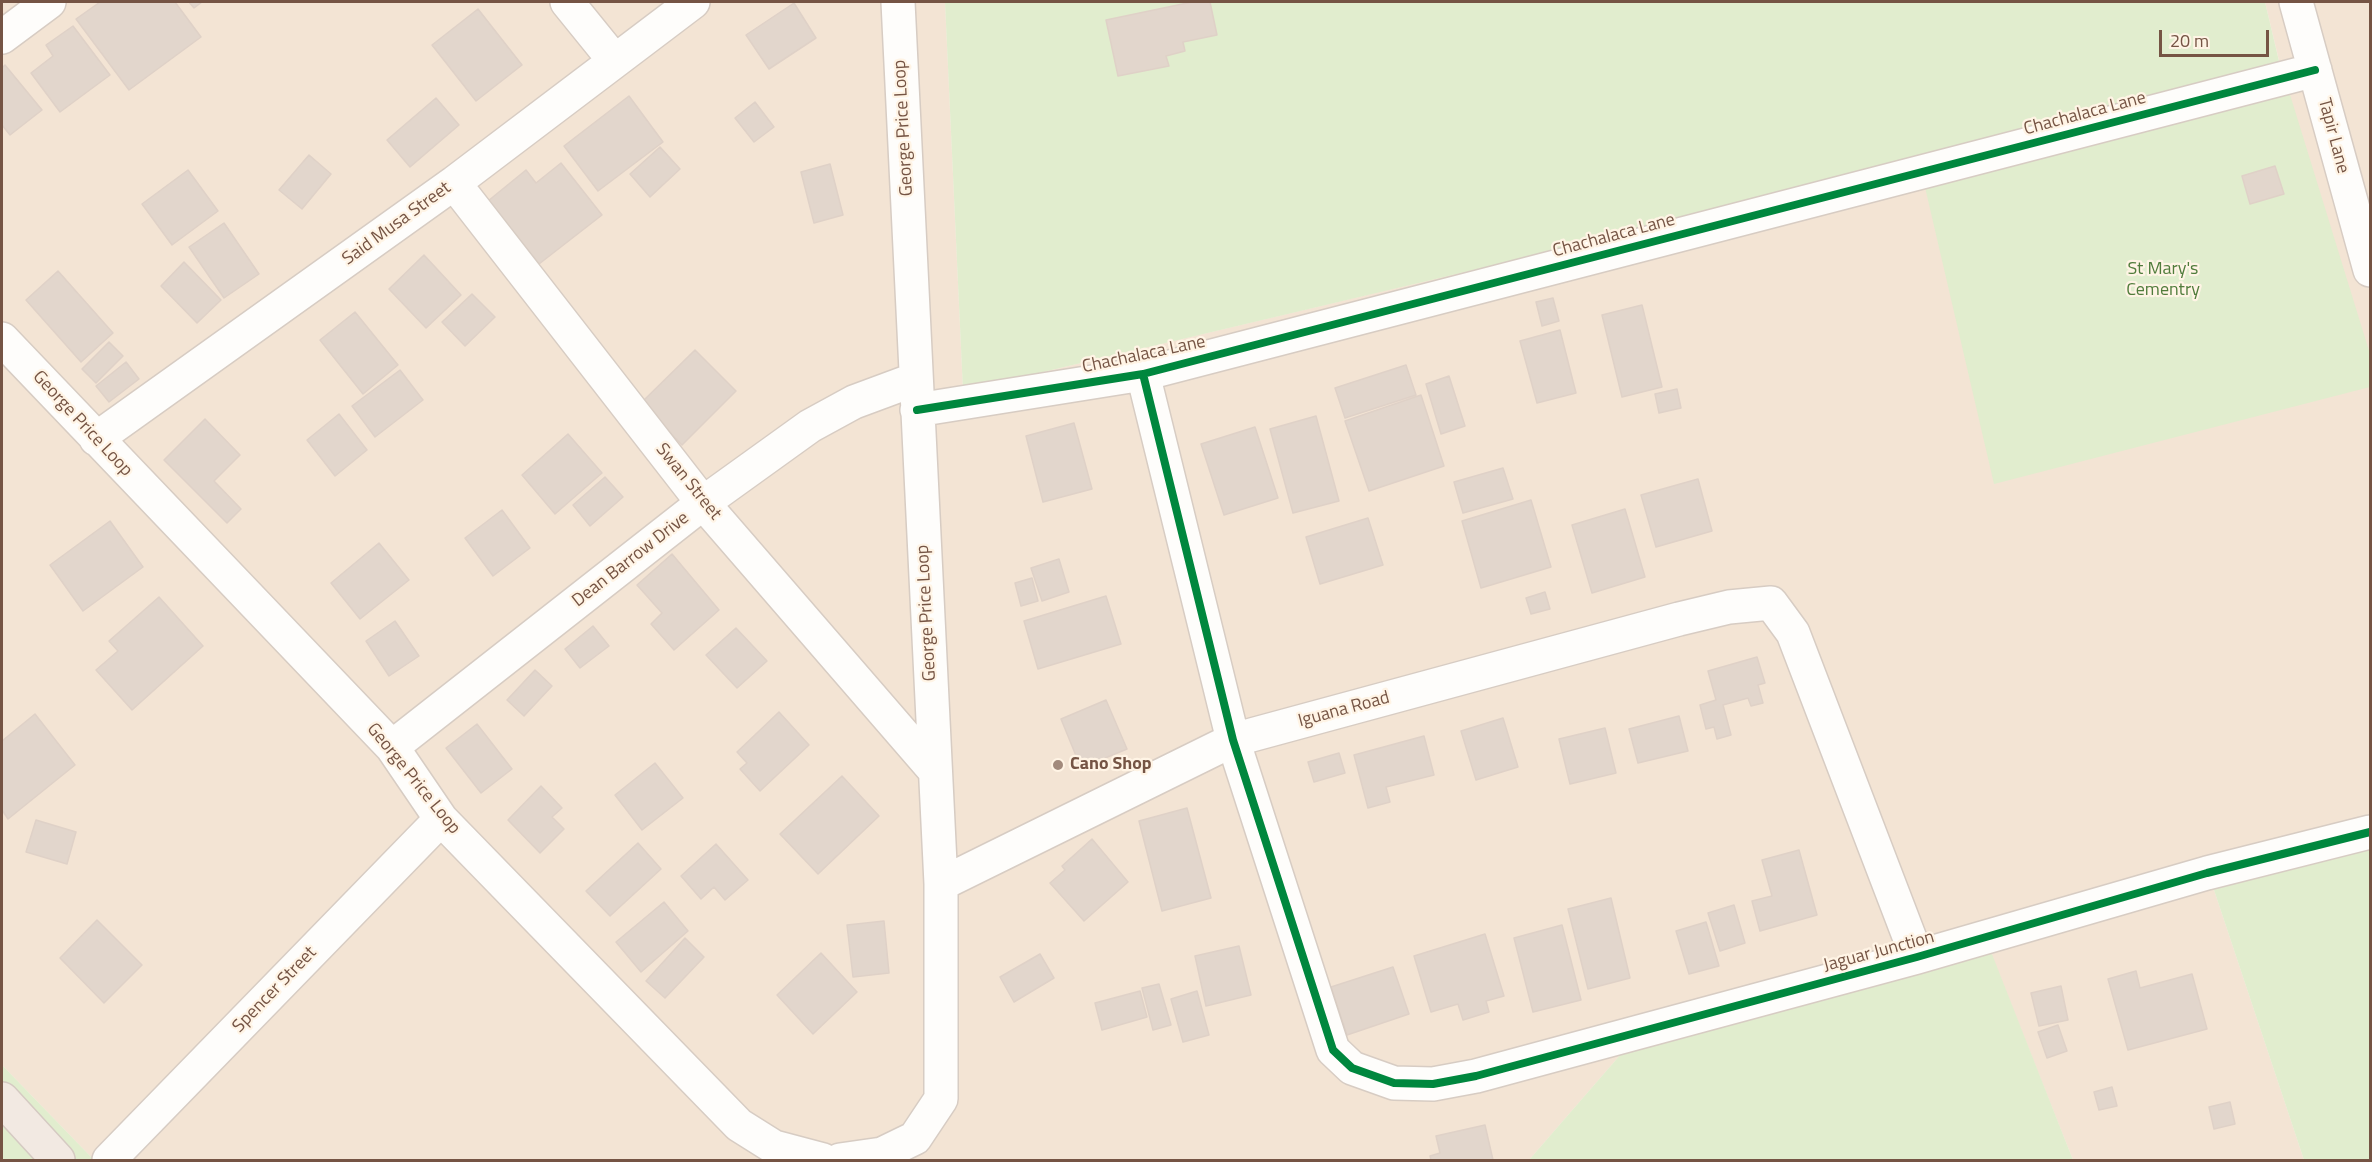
<!DOCTYPE html>
<style>
body{margin:0}
#map{position:relative;width:2372px;height:1162px;overflow:hidden;background:#f6efe5;font-family:"Titillium Web",sans-serif}
canvas{display:block}
.frame{position:absolute;inset:0;border:3px solid #755444;pointer-events:none}
.scale{position:absolute;left:2159px;top:30px;width:110px;height:27px;box-sizing:border-box;border:3px solid #755444;border-top:0;padding-left:8px;font-size:18px;line-height:21px;white-space:nowrap;color:#755444;-webkit-text-stroke:4px #fff4e5;paint-order:stroke}
</style>
<div id="map">
<canvas width="2372" height="1162"></canvas>
<div class="frame"></div>
<div class="scale">20 m</div>
</div>
<script>
const ctx = document.querySelector('canvas').getContext('2d');
ctx.lineJoin = 'round';
function fillPath(path, color) { ctx.fillStyle = color; ctx.fill(path, 'evenodd'); }
function strokePath(path, color, width, dash) { ctx.strokeStyle = color; ctx.lineWidth = width; ctx.lineCap = dash ? 'butt' : 'round'; ctx.setLineDash(dash || []); ctx.stroke(path); }
function write(font, color, halo, rows, align = 'center') {
  ctx.font = font + ' "Titillium Web",sans-serif'; ctx.lineWidth = 4.5; ctx.setLineDash([]); ctx.textBaseline = 'middle'; ctx.strokeStyle = halo; ctx.fillStyle = color; for (const [text, x, y, turn = 0] of rows) {
    ctx.save(); ctx.translate(x, y); ctx.rotate((+turn || 0) * Math.PI / 180); ctx.textAlign = isNaN(turn) ? turn : align; if (halo) ctx.strokeText(text, 0, 0); ctx.fillText(text, 0, 0); ctx.restore();
  }
}
fillPath(new Path2D(`
 M 2,2 L 945,2 L 963,391 L 2283,77 L 2265,2 L 2370,2 L 2370,842 L 2213,887 L 2304,1160 L 2073,1160 L 1987,944 L 1621,1054 L 1529,1160 L 94,1160 L 2,1065 Z`), '#f3e4d4');
fillPath(new Path2D(`
 M 945,2 L 2265,2 L 2283,78 L 963,391 Z
 M 2288,88 L 2370,354 L 2370,387 L 1994,484 L 1924,183 Z
 M 2370,842 L 2370,1160 L 2304,1160 L 2213,887 Z
 M 1988,944 L 2073,1160 L 1529,1160 L 1621,1054 Z
 M 2,1065 L 94,1160 L 2,1160 Z`), '#e1edce');
const building = new Path2D(`
 M 100,2 L 175,2 L 201,37 L 129,90 L 76,19 Z
 M 189,2 L 202,2 L 194,8 Z
 M 1192,2 L 1210,2 L 1217,35 L 1183,42 L 1185,51 L 1166,56 L 1169,66 L 1118,76 L 1106,20 Z
 M 794,3 L 816,38 L 769,69 L 746,35 Z
 M 478,9 L 522,65 L 476,101 L 432,45 Z
 M 73,26 L 110,75 L 60,112 L 31,73 L 53,56 L 46,45 Z
 M 5,65 L 42,110 L 10,135 L 2,125 L 2,68 Z
 M 629,96 L 663,142 L 598,191 L 564,146 Z
 M 436,98 L 459,125 L 410,167 L 387,140 Z
 M 755,102 L 774,127 L 754,142 L 735,118 Z
 M 660,147 L 680,169 L 650,197 L 630,174 Z
 M 309,155 L 331,174 L 302,209 L 279,190 Z
 M 561,163 L 602,215 L 539,264 L 488,201 L 526,170 L 536,183 Z
 M 830,164 L 843,215 L 814,223 L 801,172 Z
 M 2275,166 L 2284,194 L 2250,204 L 2242,176 Z
 M 188,170 L 218,211 L 172,245 L 142,204 Z
 M 224,223 L 259,274 L 224,298 L 189,247 Z
 M 424,255 L 461,295 L 426,328 L 389,289 Z
 M 184,262 L 221,300 L 197,323 L 161,286 Z
 M 58,271 L 113,333 L 81,362 L 26,300 Z
 M 472,294 L 495,317 L 465,346 L 442,322 Z
 M 1553,298 L 1559,321 L 1542,326 L 1536,302 Z
 M 1642,305 L 1662,387 L 1622,397 L 1602,315 Z
 M 355,312 L 398,365 L 363,394 L 320,340 Z
 M 1560,330 L 1576,393 L 1537,403 L 1520,341 Z
 M 109,342 L 123,356 L 96,383 L 82,369 Z
 M 695,350 L 736,391 L 682,445 L 641,403 Z
 M 126,362 L 139,379 L 109,402 L 96,386 Z
 M 1406,365 L 1416,395 L 1345,418 L 1335,388 Z
 M 400,370 L 423,400 L 375,437 L 352,406 Z
 M 1449,376 L 1465,426 L 1441,434 L 1426,384 Z
 M 1677,389 L 1681,408 L 1659,413 L 1655,394 Z
 M 1421,395 L 1444,466 L 1369,491 L 1345,421 Z
 M 339,414 L 367,450 L 335,476 L 307,440 Z
 M 1316,416 L 1339,501 L 1293,513 L 1270,429 Z
 M 205,419 L 240,455 L 214,481 L 241,509 L 227,523 L 164,460 Z
 M 1074,423 L 1092,489 L 1043,502 L 1026,436 Z
 M 1255,427 L 1278,498 L 1224,515 L 1201,444 Z
 M 568,434 L 602,473 L 555,514 L 522,475 Z
 M 1503,468 L 1513,499 L 1463,513 L 1454,482 Z
 M 605,477 L 623,497 L 590,526 L 573,505 Z
 M 1698,479 L 1712,531 L 1656,547 L 1641,495 Z
 M 1531,500 L 1551,567 L 1481,588 L 1462,521 Z
 M 1625,509 L 1645,577 L 1592,593 L 1572,525 Z
 M 502,510 L 530,548 L 493,576 L 465,538 Z
 M 1368,518 L 1383,565 L 1320,584 L 1306,537 Z
 M 110,521 L 143,567 L 83,611 L 50,565 Z
 M 379,543 L 409,580 L 360,619 L 331,583 Z
 M 672,554 L 719,610 L 674,650 L 651,624 L 662,613 L 637,585 Z
 M 1059,559 L 1069,592 L 1042,601 L 1031,568 Z
 M 1032,578 L 1038,601 L 1021,606 L 1015,583 Z
 M 1545,592 L 1550,609 L 1531,614 L 1526,598 Z
 M 1106,596 L 1121,644 L 1038,669 L 1024,621 Z
 M 159,597 L 203,646 L 132,710 L 96,670 L 118,651 L 109,641 Z
 M 395,621 L 419,656 L 389,676 L 366,641 Z
 M 593,626 L 609,646 L 580,668 L 565,649 Z
 M 736,628 L 767,661 L 737,688 L 706,655 Z
 M 1757,657 L 1765,683 L 1758,685 L 1763,703 L 1751,706 L 1748,698 L 1723,705 L 1731,735 L 1717,739 L 1714,727 L 1706,729 L 1700,705 L 1716,700 L 1708,671 Z
 M 535,670 L 552,686 L 524,716 L 507,700 Z
 M 1106,700 L 1127,749 L 1081,768 L 1061,719 Z
 M 779,712 L 809,745 L 760,791 L 740,769 L 747,763 L 737,752 Z
 M 35,714 L 75,765 L 8,819 L 2,810 L 2,741 Z
 M 1679,716 L 1688,751 L 1638,763 L 1629,729 Z
 M 1503,718 L 1518,767 L 1476,780 L 1461,731 Z
 M 477,724 L 512,769 L 481,793 L 446,748 Z
 M 1605,728 L 1616,773 L 1570,784 L 1559,739 Z
 M 1424,736 L 1434,775 L 1386,787 L 1390,802 L 1368,808 L 1354,755 Z
 M 1339,753 L 1345,773 L 1314,782 L 1308,762 Z
 M 655,763 L 683,798 L 642,830 L 615,795 Z
 M 842,776 L 879,816 L 818,874 L 780,834 Z
 M 541,786 L 562,808 L 552,817 L 564,829 L 540,853 L 508,820 Z
 M 1187,808 L 1211,898 L 1162,911 L 1139,821 Z
 M 36,820 L 76,832 L 67,864 L 26,852 Z
 M 1092,839 L 1128,882 L 1084,921 L 1050,883 L 1065,870 L 1062,866 Z
 M 638,843 L 661,869 L 610,916 L 586,891 Z
 M 716,844 L 748,880 L 725,900 L 714,887 L 701,899 L 681,876 Z
 M 1799,850 L 1817,915 L 1760,931 L 1752,901 L 1772,896 L 1762,860 Z
 M 1611,898 L 1630,978 L 1588,989 L 1568,909 Z
 M 664,902 L 688,931 L 641,972 L 616,942 Z
 M 1734,905 L 1745,943 L 1720,951 L 1708,913 Z
 M 97,920 L 142,965 L 104,1003 L 60,958 Z
 M 884,921 L 889,973 L 853,977 L 847,925 Z
 M 1706,922 L 1719,966 L 1689,974 L 1676,931 Z
 M 1562,925 L 1581,1000 L 1533,1012 L 1514,938 Z
 M 1485,934 L 1504,996 L 1486,1001 L 1489,1012 L 1463,1020 L 1458,1004 L 1431,1012 L 1414,956 Z
 M 685,938 L 704,957 L 665,998 L 646,981 Z
 M 1239,946 L 1251,995 L 1206,1006 L 1195,956 Z
 M 821,953 L 857,992 L 813,1034 L 777,995 Z
 M 1040,954 L 1054,978 L 1014,1002 L 1000,977 Z
 M 1393,967 L 1409,1014 L 1347,1035 L 1331,987 Z
 M 2136,971 L 2140,988 L 2192,974 L 2207,1029 L 2128,1050 L 2108,979 Z
 M 1159,984 L 1171,1025 L 1153,1030 L 1142,988 Z
 M 2061,986 L 2068,1020 L 2039,1026 L 2031,993 Z
 M 1140,991 L 1147,1017 L 1102,1030 L 1095,1003 Z
 M 1197,991 L 1209,1035 L 1183,1042 L 1171,999 Z
 M 2058,1025 L 2067,1051 L 2047,1058 L 2038,1032 Z
 M 2112,1087 L 2117,1106 L 2099,1110 L 2094,1092 Z
 M 2230,1102 L 2235,1124 L 2214,1129 L 2209,1107 Z
 M 1485,1125 L 1493,1160 L 1431,1160 L 1430,1156 L 1440,1153 L 1436,1136 Z`);
fillPath(building, '#e2d6cc');
strokePath(building, '#dfd1c7', 1.5);
const minor = new Path2D(`
 M 567,2 L 614,60
 M 2296,2 L 2370,270
 M 2,37 L 49,2
 M 454,183 L 703,503 L 935,771
 M 2,339 L 392,747 L 441,819 L 739,1125 L 774,1147 L 823,1160
 M 1143,374 L 1233,740 L 1333,1050 L 1352,1068 L 1394,1083 L 1433,1084 L 1476,1076 L 1917,957 L 2207,873 L 2370,832
 M 917,410 L 1143,374 L 2315,70
 M 96,439 L 454,183 L 693,2
 M 392,747 L 703,503 L 810,426 L 854,402 L 916,379
 M 941,884 L 1233,740 L 1679,619 L 1729,607 L 1771,603 L 1793,633 L 1917,957
 M 109,1160 L 441,819
 M 840,1160 L 882,1154 L 915,1138 L 941,1099 L 941,884 L 898,2`);
const trunk = new Path2D(`
 M 2,1099 L 58,1160`);
strokePath(minor, '#d7ccc3', 36);
strokePath(trunk, '#d5cac2', 36);
strokePath(minor, '#fefdfb', 33);
strokePath(trunk, '#f2e9e2', 33);
strokePath(new Path2D(`
 M 1143,374 L 1233,740 L 1333,1050 L 1352,1068 L 1394,1083 L 1433,1084 L 1476,1076 L 1917,957 L 2207,873 L 2370,832
 M 917,410 L 1143,374 L 2315,70`), '#00873e', 8);
for (const [x, y, r, color] of [
 [1058,765,6,"#a28a7c"]
]) { const dot = new Path2D(); dot.arc(x, y, r, 0, 2 * Math.PI); ctx.fillStyle = color; ctx.fill(dot); strokePath(dot, '#fff4e5', 2); }
write('18px', '#755444', '#fff4e5', [
 ["Chachalaca Lane",2085,114,-15],
 ["George Price Loop",904,128,-93],
 ["Tapir Lane",2333,136,75],
 ["Said Musa Street",397,224,-36],
 ["Chachalaca Lane",1614,236,-15],
 ["Chachalaca Lane",1144,355,-12],
 ["George Price Loop",82,424,47],
 ["Swan Street",688,482,51],
 ["Dean Barrow Drive",631,560,-38],
 ["George Price Loop",927,613,-93],
 ["Iguana Road",1344,710,-15],
 ["George Price Loop",413,779,51],
 ["Jaguar Junction",1879,952,-15],
 ["Spencer Street",275,990,-46]
]);
write('18px', '#507c3b', '#fff4e5', [
 ["St Mary's",2163,270],
 ["Cementry",2163,291]
]);
write('bold 18px', '#755444', '#fff4e5', [
 ["Cano Shop",1070,765]
], 'left');
</script>
